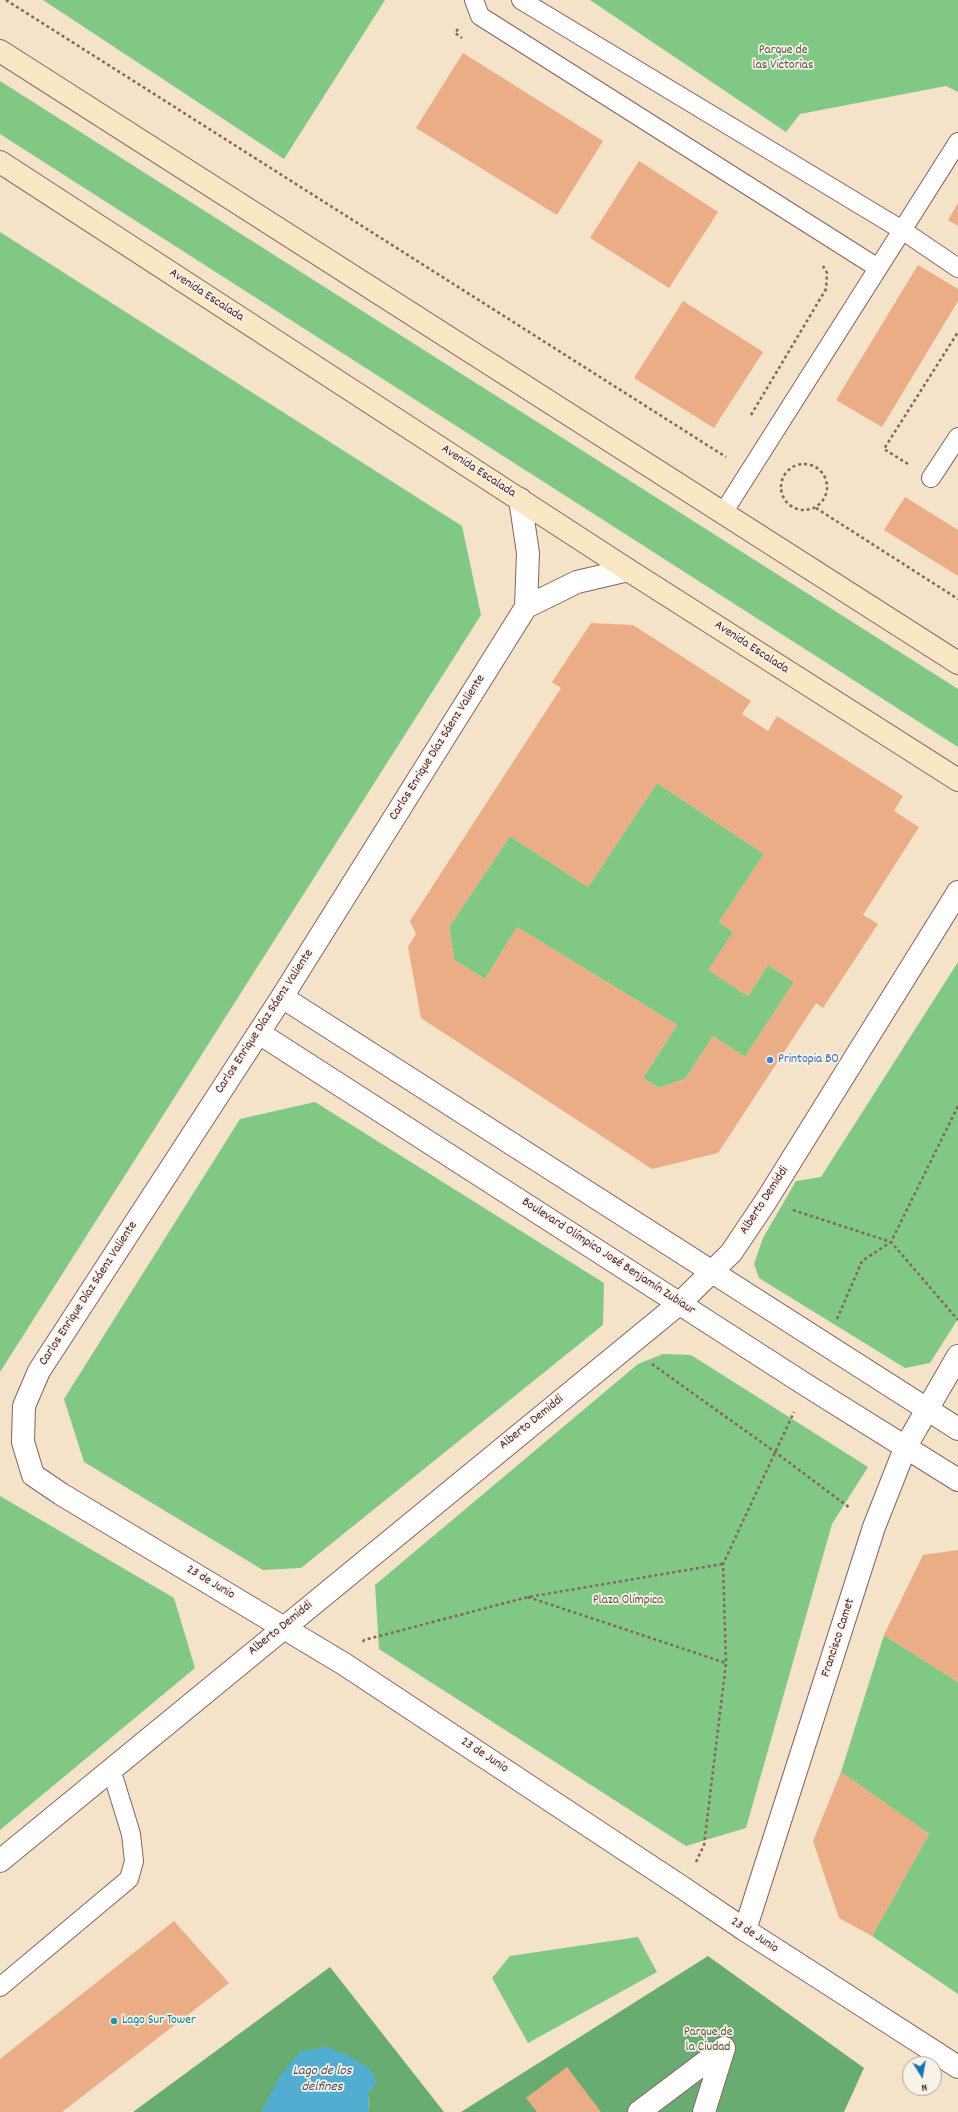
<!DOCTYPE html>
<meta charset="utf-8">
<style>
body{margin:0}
#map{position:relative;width:958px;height:2112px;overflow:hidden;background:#f4e2c9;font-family:Dekko,sans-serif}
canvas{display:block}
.north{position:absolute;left:902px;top:2056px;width:40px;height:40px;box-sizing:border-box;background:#f7f3e8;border:1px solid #b29e9c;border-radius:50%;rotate:169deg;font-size:11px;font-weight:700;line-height:16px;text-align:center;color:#4a1f2b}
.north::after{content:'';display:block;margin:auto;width:14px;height:18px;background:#1f6fb2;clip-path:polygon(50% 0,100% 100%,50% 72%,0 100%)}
</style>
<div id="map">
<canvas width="958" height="2112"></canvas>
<div class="north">N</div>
</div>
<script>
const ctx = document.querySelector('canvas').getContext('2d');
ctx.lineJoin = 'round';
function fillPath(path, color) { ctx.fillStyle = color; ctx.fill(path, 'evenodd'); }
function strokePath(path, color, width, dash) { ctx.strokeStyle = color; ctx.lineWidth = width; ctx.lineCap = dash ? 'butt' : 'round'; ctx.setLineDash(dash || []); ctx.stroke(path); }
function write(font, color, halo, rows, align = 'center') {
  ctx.font = font + ' Dekko,sans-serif'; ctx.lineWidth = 3.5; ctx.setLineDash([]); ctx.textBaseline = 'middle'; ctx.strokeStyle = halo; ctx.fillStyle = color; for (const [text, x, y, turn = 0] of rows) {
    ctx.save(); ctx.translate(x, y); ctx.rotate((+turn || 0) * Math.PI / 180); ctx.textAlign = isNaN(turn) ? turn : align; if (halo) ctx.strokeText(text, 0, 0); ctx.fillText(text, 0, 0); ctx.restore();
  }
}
fillPath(new Path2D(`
 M 43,0 L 385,0 L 284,159 Z
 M 590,0 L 958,0 L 958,92 L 946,86 L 800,114 L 786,132 Z
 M 0,81 L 958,689 L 958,747 L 0,134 Z
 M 0,232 L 462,526 L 481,615 L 0,1372 Z
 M 657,783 L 764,854 L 719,922 L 733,932 L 709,970 L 748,996 L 768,965 L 794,982 L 745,1057 L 713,1036 L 685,1079 L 659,1088 L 643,1078 L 677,1025 L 517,927 L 485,979 L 454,960 L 449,927 L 510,836 L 588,887 Z
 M 958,962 L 958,1319 L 930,1363 L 905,1368 L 759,1278 L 754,1264 L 763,1238 L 796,1181 L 821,1177 Z
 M 315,1102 L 604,1283 L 603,1325 L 301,1568 L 263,1570 L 84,1462 L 64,1399 L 240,1119 Z
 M 663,1354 L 691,1355 L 868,1467 L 832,1524 L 746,1828 L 686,1846 L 379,1649 L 375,1585 L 638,1364 Z
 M 0,1496 L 174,1598 L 195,1668 L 0,1830 Z
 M 884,1635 L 958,1682 L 958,1994 L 872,1936 L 929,1834 L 841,1772 Z
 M 638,1937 L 657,1972 L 528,2043 L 492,1978 L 510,1956 Z`), '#81c884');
fillPath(new Path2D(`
 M 708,1956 L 864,2068 L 844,2112 L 461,2112 Z
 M 330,1967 L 444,2112 L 369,2112 L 368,2094 L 263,2110 L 261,2112 L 133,2112 Z`), '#68ac72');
fillPath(new Path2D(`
 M 325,2047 L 345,2054 L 369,2068 L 377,2082 L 368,2094 L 369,2112 L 261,2112 L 282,2073 L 300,2052 Z`), '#52aed0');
fillPath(new Path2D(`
 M 463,53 L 603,141 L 557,215 L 416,128 Z
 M 639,161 L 718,212 L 669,288 L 590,238 Z
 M 958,203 L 958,226 L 948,220 Z
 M 918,265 L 958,289 L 958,301 L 882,427 L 836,400 Z
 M 683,301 L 763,352 L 714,428 L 634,378 Z
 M 905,497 L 958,530 L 958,576 L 884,530 Z
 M 591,623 L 633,625 L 751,701 L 742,714 L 768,731 L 777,716 L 903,796 L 894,811 L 919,827 L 863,915 L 878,924 L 823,1008 L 816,1003 L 718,1153 L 652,1169 L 421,1018 L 408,947 L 416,934 L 410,921 L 561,688 L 552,682 ZM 657,783 L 764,854 L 719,922 L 733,932 L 708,970 L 748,996 L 768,965 L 794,982 L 745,1057 L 713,1036 L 685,1079 L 659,1088 L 643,1078 L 677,1025 L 517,927 L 485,979 L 454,960 L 449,927 L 510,836 L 588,887 Z
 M 958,1550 L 958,1682 L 884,1635 L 923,1555 Z
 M 841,1772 L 929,1834 L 872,1936 L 839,1918 L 813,1841 Z
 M 174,1921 L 229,1983 L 62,2112 L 0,2112 L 0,2059 Z
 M 567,2067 L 601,2112 L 537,2112 L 526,2098 Z`), '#ebad86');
const service = new Path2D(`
 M 474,0 L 480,16 L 878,268
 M 521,0 L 902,230 L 958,268
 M 931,478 L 958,437
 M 723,513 L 958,142
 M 0,1987 L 129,1879 L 134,1861 L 131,1834 L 111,1769`);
const pedestrian = new Path2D(`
 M 639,2112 L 724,2048
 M 704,2112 L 724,2048`);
const minor = new Path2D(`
 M 520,499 L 528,553 L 526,607 L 282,997 L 39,1371 L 24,1406 L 23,1442 L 33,1475 L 61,1494 L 344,1664 L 683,1888 L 745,1930 L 958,2067
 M 526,607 L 577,582 L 628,570
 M 282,997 L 958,1429
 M 259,1033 L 806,1385 L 958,1480
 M 0,1861 L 680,1303 L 731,1253 L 766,1201 L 958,892
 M 745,1930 L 874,1527 L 906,1446 L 958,1356`);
const secondary = new Path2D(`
 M 0,51 L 958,663
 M 0,162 L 628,570 L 958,780`);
strokePath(service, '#866362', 20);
strokePath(pedestrian, '#866362', 24);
strokePath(minor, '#866362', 24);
strokePath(secondary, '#866362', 24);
strokePath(new Path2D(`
 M 6,0 L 726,457
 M 458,29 L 455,33 L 462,38
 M 751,415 L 826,289 L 827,273 L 823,266
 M781 487a23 23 0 1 1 46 0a23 23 0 1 1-46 0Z
 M 908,464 L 884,449 L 958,332
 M 816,508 L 958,599
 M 793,1210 L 891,1242 L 958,1320
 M 837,1319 L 862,1261 L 891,1242 L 958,1106
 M 652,1364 L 775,1452 L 850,1508
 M 528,1597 L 726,1663
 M 363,1642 L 364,1640 L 528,1597 L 723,1564
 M 696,1862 L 704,1845 L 726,1663 L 723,1564 L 794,1412`), '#866362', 2.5, [3, 3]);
strokePath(service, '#fff', 18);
strokePath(pedestrian, '#fff', 22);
strokePath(minor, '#fff', 22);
strokePath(secondary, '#fae7c3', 22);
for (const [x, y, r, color] of [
 [770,1060,4,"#3f7fe0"],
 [114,2021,4,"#0f9aa8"]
]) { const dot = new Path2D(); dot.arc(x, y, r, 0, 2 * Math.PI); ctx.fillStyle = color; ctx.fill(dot); strokePath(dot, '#f7f3e8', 1.5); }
write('13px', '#5a5246', '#f7f3e8', [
 ["Parque de",783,51],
 ["las Victorias",783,66],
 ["Plaza Olímpica",628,1601],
 ["Parque de",708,2033],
 ["la Ciudad",708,2048]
]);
write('13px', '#4a1f2b', '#f7f3e8', [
 ["Avenida Escalada",206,296,33],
 ["Avenida Escalada",478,472,33],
 ["Avenida Escalada",751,648,33],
 ["Carlos Enrique Díaz Sáenz Valiente",438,748,-58],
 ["Carlos Enrique Díaz Sáenz Valiente",265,1022,-57],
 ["Alberto Demiddi",765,1201,-57],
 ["Boulevard Olímpico José Benjamín Zubiaur",608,1257,33],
 ["Carlos Enrique Díaz Sáenz Valiente",89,1294,-57],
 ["Alberto Demiddi",532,1423,-39],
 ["23 de Junio",210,1583,31],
 ["Alberto Demiddi",281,1629,-39],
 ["Francisco Camet",839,1638,-72],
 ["23 de Junio",484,1756,33],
 ["23 de Junio",754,1936,33]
]);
write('13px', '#366cbe', '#f7f3e8', [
 ["Printopia BO",778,1060]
], 'left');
write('13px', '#0d838f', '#f7f3e8', [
 ["Lago Sur Tower",122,2021]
], 'left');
write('italic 14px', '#4d5165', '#f7f3e8', [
 ["Lago de los",322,2072],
 ["delfines",322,2088]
]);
</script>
